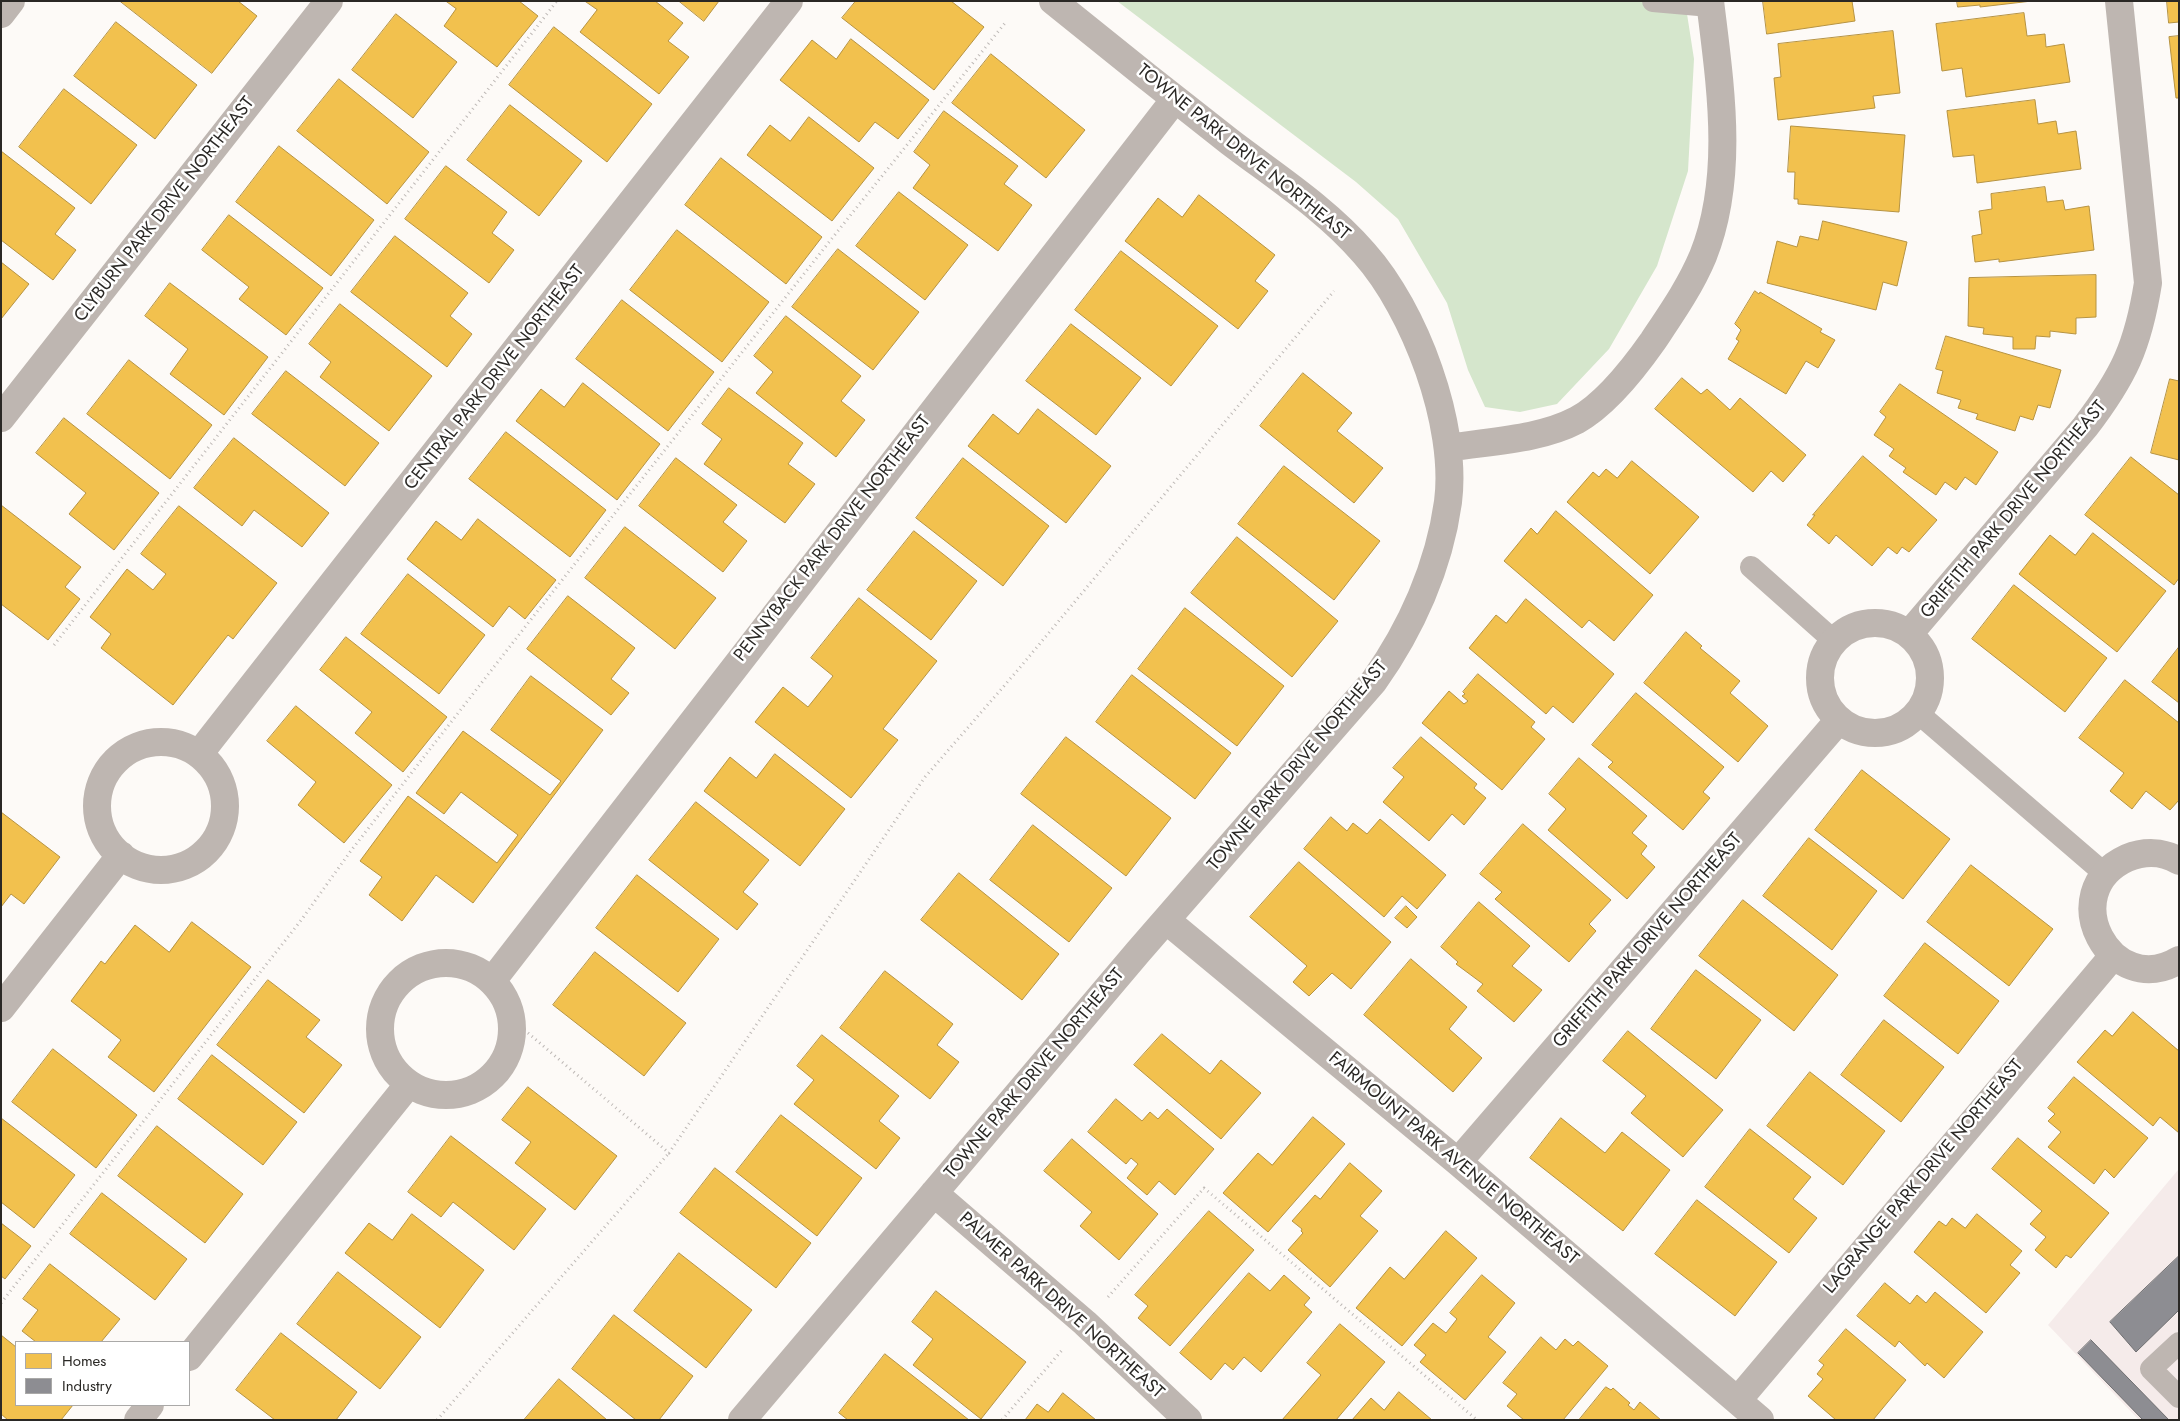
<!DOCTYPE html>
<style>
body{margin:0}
#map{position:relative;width:2180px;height:1421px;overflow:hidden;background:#fdfaf7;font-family:Jost,sans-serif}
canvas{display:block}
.frame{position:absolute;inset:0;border:2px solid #2a2825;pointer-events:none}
.legend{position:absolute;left:15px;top:1341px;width:175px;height:65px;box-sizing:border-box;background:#fff;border:1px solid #aaa9a8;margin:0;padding:6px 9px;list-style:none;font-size:15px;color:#2a2825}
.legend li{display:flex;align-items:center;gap:10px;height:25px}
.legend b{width:25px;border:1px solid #aaa9a8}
</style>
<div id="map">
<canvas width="2180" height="1421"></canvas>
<div class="frame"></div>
<ul class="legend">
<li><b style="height:14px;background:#f2c14e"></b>Homes</li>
<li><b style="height:14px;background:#8d8d92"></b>Industry</li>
</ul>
</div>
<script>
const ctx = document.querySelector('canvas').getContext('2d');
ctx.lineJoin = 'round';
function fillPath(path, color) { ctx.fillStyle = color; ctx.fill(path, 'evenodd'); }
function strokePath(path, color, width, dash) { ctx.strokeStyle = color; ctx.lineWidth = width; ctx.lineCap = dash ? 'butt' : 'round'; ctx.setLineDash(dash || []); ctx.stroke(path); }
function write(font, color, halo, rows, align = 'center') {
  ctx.font = font + ' Jost,sans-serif'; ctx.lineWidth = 5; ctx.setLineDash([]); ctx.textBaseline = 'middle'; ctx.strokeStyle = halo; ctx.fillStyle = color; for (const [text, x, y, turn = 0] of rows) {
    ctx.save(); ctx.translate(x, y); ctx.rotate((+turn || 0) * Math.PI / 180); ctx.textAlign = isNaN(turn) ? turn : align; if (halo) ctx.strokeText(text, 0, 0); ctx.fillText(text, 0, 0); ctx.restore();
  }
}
fillPath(new Path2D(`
 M 2178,1170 L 2179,1420 L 2139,1420 L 2048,1325 Z`), '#f5ebea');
fillPath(new Path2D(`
 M 1117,1 L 1685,1 L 1694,59 L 1688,171 L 1657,266 L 1609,349 L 1557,404 L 1520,412 L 1485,407 L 1468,370 L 1447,303 L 1398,219 L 1356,182 Z`), '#d5e6cc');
const homes = new Path2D(`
 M 120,1 L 238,1 L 257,16 L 212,73 Z
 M 446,1 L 519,1 L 538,16 L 497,67 L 444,26 L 456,9 Z
 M 585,1 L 655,1 L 683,23 L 668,41 L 689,57 L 659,94 L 580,32 L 597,10 Z
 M 679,1 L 719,1 L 704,21 Z
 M 856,1 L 951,1 L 984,27 L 934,90 L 842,18 Z
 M 1763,1 L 1852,1 L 1855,21 L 1767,34 Z
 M 1957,1 L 2032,1 L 1980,7 L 1980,5 L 1958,7 Z
 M 2167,1 L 2179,1 L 2179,22 L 2169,23 Z
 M 2024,13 L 2027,36 L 2045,34 L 2046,47 L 2064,44 L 2070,82 L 1966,97 L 1962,68 L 1942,71 L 1936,24 Z
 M 396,14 L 457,62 L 413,118 L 352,70 Z
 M 116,22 L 197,85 L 155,139 L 74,76 Z
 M 554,27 L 652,104 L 607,162 L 509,85 Z
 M 1893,31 L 1900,93 L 1873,96 L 1875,108 L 1778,120 L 1774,78 L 1781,77 L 1778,44 Z
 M 2179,36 L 2179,98 L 2176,98 L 2169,37 Z
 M 851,39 L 929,100 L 898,139 L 875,122 L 859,142 L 780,80 L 812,40 L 836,59 Z
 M 991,54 L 1085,130 L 1046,178 L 952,103 Z
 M 339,79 L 429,152 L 387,204 L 297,131 Z
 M 64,89 L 137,145 L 91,204 L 19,147 Z
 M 2035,100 L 2038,124 L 2056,121 L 2058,134 L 2076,131 L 2081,169 L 1977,183 L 1974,155 L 1953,157 L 1947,111 Z
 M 510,105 L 582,161 L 539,216 L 467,160 Z
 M 944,111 L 1018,166 L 1004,184 L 1032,205 L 998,251 L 913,188 L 930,165 L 914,152 Z
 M 809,117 L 874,168 L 832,221 L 747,155 L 770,125 L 790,141 Z
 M 1791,126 L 1905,135 L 1899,212 L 1798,204 L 1798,199 L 1794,199 L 1795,172 L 1788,172 Z
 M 279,146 L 374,220 L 331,276 L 236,202 Z
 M 1,151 L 75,208 L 55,234 L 76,250 L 53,280 L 1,240 Z
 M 721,158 L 822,237 L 786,284 L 685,205 Z
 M 446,166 L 507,212 L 492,233 L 514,250 L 489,283 L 405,219 Z
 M 2045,187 L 2047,202 L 2063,200 L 2065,210 L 2089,206 L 2094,250 L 1999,262 L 1999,259 L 1975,262 L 1972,236 L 1982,234 L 1979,211 L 1992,209 L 1991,194 Z
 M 899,192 L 968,245 L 925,300 L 856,246 Z
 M 1199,195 L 1275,255 L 1255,281 L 1268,291 L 1238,329 L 1125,241 L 1158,198 L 1182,217 Z
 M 229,215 L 323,288 L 286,335 L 239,299 L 249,287 L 202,250 Z
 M 1823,221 L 1907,242 L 1897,286 L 1883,282 L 1876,310 L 1767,283 L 1777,241 L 1797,247 L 1800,236 L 1818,240 Z
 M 677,230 L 769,302 L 722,362 L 630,290 Z
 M 395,236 L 468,293 L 450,316 L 472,334 L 447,367 L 351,292 Z
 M 838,249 L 919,312 L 873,370 L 792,307 Z
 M 1121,251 L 1218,326 L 1171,386 L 1075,310 Z
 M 1,262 L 29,284 L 1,319 Z
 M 2096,275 L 2096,317 L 2076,318 L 2076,334 L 2050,331 L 2050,337 L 2036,336 L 2035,349 L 2013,349 L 2013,337 L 1983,334 L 1984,328 L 1968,326 L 1969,278 Z
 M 170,283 L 268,357 L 224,415 L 170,374 L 188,349 L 145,316 Z
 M 1755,291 L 1759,294 L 1760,292 L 1822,329 L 1820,332 L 1835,340 L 1818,368 L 1806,361 L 1786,394 L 1728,359 L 1739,341 L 1736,339 L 1741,330 L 1735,324 Z
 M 622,300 L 714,372 L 668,431 L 576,359 Z
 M 340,304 L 432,376 L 389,431 L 320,377 L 331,362 L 309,344 Z
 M 786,316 L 861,376 L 841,401 L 865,420 L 836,457 L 756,393 L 773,372 L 754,356 Z
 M 1071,324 L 1141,378 L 1096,435 L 1026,381 Z
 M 1946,336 L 2061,370 L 2050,408 L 2038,405 L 2033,420 L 2020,416 L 2015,431 L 1976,419 L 1978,414 L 1958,408 L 1961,400 L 1937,393 L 1943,371 L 1936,369 Z
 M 129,360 L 212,425 L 170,479 L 87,414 Z
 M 286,371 L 379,443 L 345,486 L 252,414 Z
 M 1303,373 L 1352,413 L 1337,431 L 1383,468 L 1354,503 L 1260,426 Z
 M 1682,378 L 1701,394 L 1707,389 L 1730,410 L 1740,398 L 1806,455 L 1783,482 L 1771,471 L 1753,492 L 1655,409 Z
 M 2170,379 L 2179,381 L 2179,460 L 2151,453 Z
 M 583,383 L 660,444 L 617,500 L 516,421 L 541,389 L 564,407 Z
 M 1900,384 L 1998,452 L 1976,485 L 1965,477 L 1956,490 L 1945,482 L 1936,495 L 1903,472 L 1906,468 L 1889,456 L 1894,449 L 1874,435 L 1886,417 L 1880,412 Z
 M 729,388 L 803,443 L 788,464 L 815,484 L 785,523 L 704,464 L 722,439 L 702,424 Z
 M 1038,409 L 1111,466 L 1066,523 L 968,446 L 993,414 L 1018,434 Z
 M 64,418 L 159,493 L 114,550 L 69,514 L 86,493 L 36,453 Z
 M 506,432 L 606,510 L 570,557 L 469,479 Z
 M 234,438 L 329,513 L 302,547 L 254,510 L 242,526 L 194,488 Z
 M 1863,456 L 1937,520 L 1909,552 L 1902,547 L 1897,554 L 1888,547 L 1872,566 L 1836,535 L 1829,544 L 1807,525 L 1815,515 L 1813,515 Z
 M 2131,457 L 2179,495 L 2179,578 L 2174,585 L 2085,515 Z
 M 676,458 L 737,505 L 723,522 L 747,541 L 723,572 L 639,506 Z
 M 963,458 L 1049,526 L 1003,586 L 916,518 Z
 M 1632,461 L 1699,517 L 1650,574 L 1567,502 L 1593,472 L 1599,477 L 1606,469 L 1617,478 Z
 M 1284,466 L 1380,541 L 1334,600 L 1238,524 Z
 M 1,505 L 81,567 L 65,587 L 80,599 L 48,640 L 1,604 Z
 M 179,506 L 277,583 L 233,639 L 228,635 L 173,705 L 101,648 L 111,634 L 90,617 L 127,569 L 153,590 L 166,574 L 141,554 Z
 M 1556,511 L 1653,595 L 1614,641 L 1589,620 L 1582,628 L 1504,561 L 1531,528 L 1537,534 Z
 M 478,519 L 556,580 L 525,619 L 509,606 L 493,627 L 407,559 L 436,521 L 461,540 Z
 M 625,527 L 716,598 L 675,649 L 585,578 Z
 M 914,531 L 977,581 L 931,640 L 867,590 Z
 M 2093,533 L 2166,591 L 2117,652 L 2019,574 L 2050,535 L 2075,555 Z
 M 1237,537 L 1338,621 L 1292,677 L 1191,593 Z
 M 408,574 L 485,635 L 439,694 L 361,634 Z
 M 2014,585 L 2107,658 L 2065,712 L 1972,639 Z
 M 568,596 L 635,648 L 611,679 L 629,693 L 611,715 L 527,649 Z
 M 859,598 L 937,661 L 883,729 L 898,740 L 851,798 L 755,722 L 783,687 L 808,707 L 833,676 L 811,658 Z
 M 1526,599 L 1614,674 L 1573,723 L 1553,706 L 1546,714 L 1469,648 L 1496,615 L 1506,623 Z
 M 1185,608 L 1284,686 L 1237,746 L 1138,669 Z
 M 1686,632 L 1702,646 L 1700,648 L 1740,681 L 1730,693 L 1768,726 L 1738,762 L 1644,683 Z
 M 346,637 L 447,717 L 403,772 L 355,733 L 372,712 L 320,670 Z
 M 2179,647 L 2179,703 L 2152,682 Z
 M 1478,674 L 1535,722 L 1531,727 L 1545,739 L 1502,790 L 1422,723 L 1449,691 L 1464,704 L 1468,701 L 1462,696 L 1465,694 L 1463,692 Z
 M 1132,675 L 1231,753 L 1195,799 L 1096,722 Z
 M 531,676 L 603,730 L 473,903 L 436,875 L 402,921 L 369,895 L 382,877 L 360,861 L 408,796 L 497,863 L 518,835 L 461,792 L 444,814 L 416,793 L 463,731 L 550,795 L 561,781 L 491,730 Z
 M 2125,680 L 2179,723 L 2179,800 L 2170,810 L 2146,791 L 2132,809 L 2110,791 L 2124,773 L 2079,738 Z
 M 1636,693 L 1724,767 L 1703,792 L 1710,798 L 1683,830 L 1608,767 L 1613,762 L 1592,745 Z
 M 296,706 L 392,785 L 344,843 L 298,805 L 316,782 L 267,741 Z
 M 1066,737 L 1171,818 L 1126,876 L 1021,794 Z
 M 1421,737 L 1477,784 L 1474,788 L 1486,798 L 1464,825 L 1452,814 L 1429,841 L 1383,802 L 1404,777 L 1393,768 Z
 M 775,754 L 845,809 L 800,866 L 704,791 L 730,757 L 756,778 Z
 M 1579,758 L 1647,816 L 1632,833 L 1647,846 L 1641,854 L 1655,867 L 1627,899 L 1548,830 L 1566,809 L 1549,794 Z
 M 1862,770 L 1950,839 L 1903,899 L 1815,830 Z
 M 696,802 L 769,860 L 743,892 L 758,904 L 737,930 L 649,860 Z
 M 1,812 L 60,857 L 24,904 L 11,894 L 1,907 Z
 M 1331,817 L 1347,831 L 1353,823 L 1367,834 L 1380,819 L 1446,875 L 1417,909 L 1402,896 L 1384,917 L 1304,849 Z
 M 1523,824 L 1611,900 L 1589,924 L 1596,931 L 1569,962 L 1495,899 L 1502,892 L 1480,874 Z
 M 1033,825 L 1112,888 L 1069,942 L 990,880 Z
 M 1809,838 L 1877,891 L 1832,950 L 1763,896 Z
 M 1299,862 L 1391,942 L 1351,989 L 1332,973 L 1309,996 L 1293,982 L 1307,966 L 1250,917 Z
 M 1971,865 L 2053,929 L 2009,986 L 1927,922 Z
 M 959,873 L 1059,954 L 1022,1000 L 921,920 Z
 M 637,875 L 719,939 L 678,992 L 596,928 Z
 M 1743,900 L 1838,975 L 1794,1031 L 1699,956 Z
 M 1479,902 L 1530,946 L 1512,966 L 1542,990 L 1514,1022 L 1477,991 L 1483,984 L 1456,964 L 1458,962 L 1441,947 Z
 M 1406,906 L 1417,917 L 1407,928 L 1395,918 Z
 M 192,922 L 251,967 L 154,1092 L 108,1057 L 121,1040 L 71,1001 L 101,961 L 105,964 L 135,925 L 169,952 Z
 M 1925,943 L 1999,1001 L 1958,1054 L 1884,996 Z
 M 595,952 L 686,1023 L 644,1076 L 553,1005 Z
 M 1411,959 L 1467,1007 L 1449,1029 L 1482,1058 L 1453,1092 L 1364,1015 Z
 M 1696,970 L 1761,1020 L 1716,1079 L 1651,1029 Z
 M 885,971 L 953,1024 L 937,1045 L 959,1062 L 930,1099 L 840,1028 Z
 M 268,980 L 320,1020 L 306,1037 L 342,1065 L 304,1113 L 217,1045 Z
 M 2133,1012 L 2179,1051 L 2179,1133 L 2160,1117 L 2153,1126 L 2077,1062 L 2105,1030 L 2112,1036 Z
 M 1884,1020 L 1944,1067 L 1901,1122 L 1841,1075 Z
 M 1628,1031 L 1723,1110 L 1683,1157 L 1631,1113 L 1646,1096 L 1603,1061 Z
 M 1162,1034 L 1210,1074 L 1221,1060 L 1261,1093 L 1221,1139 L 1134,1065 Z
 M 822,1035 L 899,1096 L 879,1121 L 900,1138 L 876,1169 L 794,1104 L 814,1080 L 797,1066 Z
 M 53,1049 L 137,1115 L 96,1168 L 12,1102 Z
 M 212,1055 L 297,1122 L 263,1165 L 178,1099 Z
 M 1810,1072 L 1885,1131 L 1843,1185 L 1767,1126 Z
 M 2074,1077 L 2148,1138 L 2114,1178 L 2105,1169 L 2094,1184 L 2048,1147 L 2061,1132 L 2048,1121 L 2055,1114 L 2048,1108 Z
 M 528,1087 L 617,1156 L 575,1210 L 515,1163 L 531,1142 L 502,1120 Z
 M 1116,1099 L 1142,1121 L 1150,1112 L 1158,1119 L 1167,1109 L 1214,1149 L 1175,1195 L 1159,1181 L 1147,1195 L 1127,1178 L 1138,1164 L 1131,1158 L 1126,1164 L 1088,1132 Z
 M 781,1115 L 862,1178 L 817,1236 L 736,1172 Z
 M 1313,1117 L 1345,1144 L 1268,1232 L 1223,1193 L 1258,1153 L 1272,1165 Z
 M 1,1118 L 75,1175 L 34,1228 L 1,1202 Z
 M 1561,1118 L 1605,1153 L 1622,1132 L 1670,1170 L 1623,1231 L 1530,1158 Z
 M 157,1126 L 243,1194 L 205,1243 L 118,1176 Z
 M 1750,1129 L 1811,1177 L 1793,1199 L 1817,1218 L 1789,1253 L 1705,1187 Z
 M 451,1136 L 546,1209 L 514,1250 L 453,1202 L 441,1217 L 408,1192 Z
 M 2018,1138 L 2109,1213 L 2071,1258 L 2066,1255 L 2056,1268 L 2035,1250 L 2046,1237 L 2030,1224 L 2042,1211 L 1992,1169 Z
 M 1072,1139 L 1158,1214 L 1119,1260 L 1080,1226 L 1092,1212 L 1044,1171 Z
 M 1350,1163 L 1382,1191 L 1360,1216 L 1378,1231 L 1330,1287 L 1288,1250 L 1303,1233 L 1301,1231 L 1302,1229 L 1292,1221 L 1315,1195 L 1320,1199 Z
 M 715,1168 L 811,1243 L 776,1288 L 680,1213 Z
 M 102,1193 L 187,1259 L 155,1300 L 70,1234 Z
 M 1697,1200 L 1777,1262 L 1735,1316 L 1655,1254 Z
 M 1209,1211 L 1254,1250 L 1170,1346 L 1138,1318 L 1148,1306 L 1135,1295 Z
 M 412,1214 L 484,1270 L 440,1328 L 345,1253 L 369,1223 L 392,1240 Z
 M 1977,1214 L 2022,1251 L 2010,1265 L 2020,1273 L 1986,1313 L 1914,1252 L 1939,1221 L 1946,1226 L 1952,1218 L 1965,1228 Z
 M 1,1223 L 31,1246 L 5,1279 L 1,1276 Z
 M 1446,1231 L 1477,1258 L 1402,1346 L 1356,1308 L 1390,1267 L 1404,1279 Z
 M 679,1253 L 752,1310 L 706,1368 L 634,1311 Z
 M 50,1264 L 120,1319 L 101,1342 L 36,1342 L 22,1331 L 38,1310 L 23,1299 Z
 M 338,1272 L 421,1337 L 380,1389 L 297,1324 Z
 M 1249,1273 L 1270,1291 L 1284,1275 L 1310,1298 L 1304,1305 L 1312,1312 L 1261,1372 L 1244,1357 L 1233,1370 L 1225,1363 L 1211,1380 L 1180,1353 Z
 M 1482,1275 L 1515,1303 L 1488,1337 L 1506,1352 L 1465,1400 L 1420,1362 L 1426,1355 L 1414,1345 L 1433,1323 L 1446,1333 L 1457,1319 L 1450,1313 Z
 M 1885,1283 L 1910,1304 L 1917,1295 L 1926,1303 L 1935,1292 L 1983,1332 L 1944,1378 L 1927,1363 L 1925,1366 L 1899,1341 L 1895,1347 L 1857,1316 Z
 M 936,1291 L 1026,1362 L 981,1419 L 913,1365 L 933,1339 L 912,1322 Z
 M 614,1315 L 693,1376 L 659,1420 L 636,1420 L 572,1369 Z
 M 1340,1324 L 1385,1362 L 1336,1420 L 1282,1420 L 1321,1375 L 1307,1363 Z
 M 1846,1329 L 1906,1380 L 1873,1420 L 1836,1420 L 1808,1396 L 1823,1379 L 1817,1374 L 1824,1365 L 1819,1361 Z
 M 281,1333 L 357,1392 L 336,1420 L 275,1420 L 236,1390 Z
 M 1,1335 L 16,1347 L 16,1405 L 73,1405 L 61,1420 L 8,1420 L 1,1414 Z
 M 1541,1337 L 1556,1350 L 1565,1339 L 1573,1346 L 1578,1341 L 1608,1366 L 1563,1420 L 1524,1420 L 1507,1406 L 1517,1394 L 1503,1383 Z
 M 885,1354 L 969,1420 L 848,1420 L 839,1413 Z
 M 559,1379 L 607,1420 L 524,1420 Z
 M 1606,1387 L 1611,1390 L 1613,1388 L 1630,1403 L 1628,1405 L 1634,1410 L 1640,1402 L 1661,1420 L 1579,1420 Z
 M 1399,1392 L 1432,1420 L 1352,1420 L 1371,1398 L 1384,1410 Z
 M 1063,1393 L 1096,1420 L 1025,1420 L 1037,1404 L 1048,1412 Z`);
fillPath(homes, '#f2c14e');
strokePath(homes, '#b69342', 1);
const industry = new Path2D(`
 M 2179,1256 L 2179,1310 L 2136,1352 L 2110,1322 Z
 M 2091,1340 L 2169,1420 L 2143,1420 L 2078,1353 Z`);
fillPath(industry, '#8d8d92');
strokePath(industry, '#6f6f71', 1);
strokePath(new Path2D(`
 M 54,645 L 557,1
 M 528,1033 L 669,1153 L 925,777 L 1017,671 L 1334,291
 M 1108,1297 L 1204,1188 L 1477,1420
 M 1,1303 L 302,919 L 350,852 L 525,627 L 841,227 L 1005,23
 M 437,1420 L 669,1153
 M 1002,1420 L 1063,1349`), '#beb9b6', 3, [1, 4]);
strokePath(new Path2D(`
 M 1653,1 L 1710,6
 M 1751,567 L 1833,640
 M 1918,713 L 2105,874
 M 2179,1343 L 2151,1369 L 2179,1397`), '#beb6b1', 22);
strokePath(new Path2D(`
 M 1,418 L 329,1
 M 1448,448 C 1489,441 1539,440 1577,420 C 1606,404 1634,368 1653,341 C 1671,314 1690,287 1703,256 C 1735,176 1720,84 1710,1
 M1820 678a55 55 0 1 1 110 0a55 55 0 1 1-110 0Z
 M 1909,634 L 2085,427 C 2124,376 2138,346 2148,283 L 2119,1
 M97 806a64 64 0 1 1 128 0a64 64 0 1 1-128 0Z
 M 199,754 L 789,1
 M 2179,861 C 2163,851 2144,851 2127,858 C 2053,892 2111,1001 2179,960
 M 1166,920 L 1458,1162 L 1760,1420
 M380 1029a66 66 0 1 1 132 0a66 66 0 1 1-132 0Z
 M 492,981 L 1175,99
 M 1,1008 L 121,855
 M 1458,1162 L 1839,720
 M 934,1193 L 1085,1323 L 1188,1420
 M 189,1357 L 408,1085
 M 1738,1400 L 2113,956
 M 138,1420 L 150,1405
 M 742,1420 L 1138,952 L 1374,681 C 1411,629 1439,567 1448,502 C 1458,425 1415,310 1364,253 C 1326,209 1276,177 1230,142 C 1171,96 1112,49 1053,1`), '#beb6b1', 28);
strokePath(new Path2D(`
 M 1,14 L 11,1`), '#beb6b1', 28);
write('18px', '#2a2825', '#fff', [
 ["TOWNE PARK DRIVE NORTHEAST",1243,153,39],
 ["CLYBURN PARK DRIVE NORTHEAST",165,210,-52],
 ["CENTRAL PARK DRIVE NORTHEAST",495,378,-52],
 ["GRIFFITH PARK DRIVE NORTHEAST",2014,510,-50],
 ["PENNYBACK PARK DRIVE NORTHEAST",833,539,-52],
 ["TOWNE PARK DRIVE NORTHEAST",1298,766,-50],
 ["GRIFFITH PARK DRIVE NORTHEAST",1648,941,-49],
 ["TOWNE PARK DRIVE NORTHEAST",1035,1074,-50],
 ["FAIRMOUNT PARK AVENUE NORTHEAST",1453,1159,40],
 ["LAGRANGE PARK DRIVE NORTHEAST",1924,1177,-50],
 ["PALMER PARK DRIVE NORTHEAST",1061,1306,42]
]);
</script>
